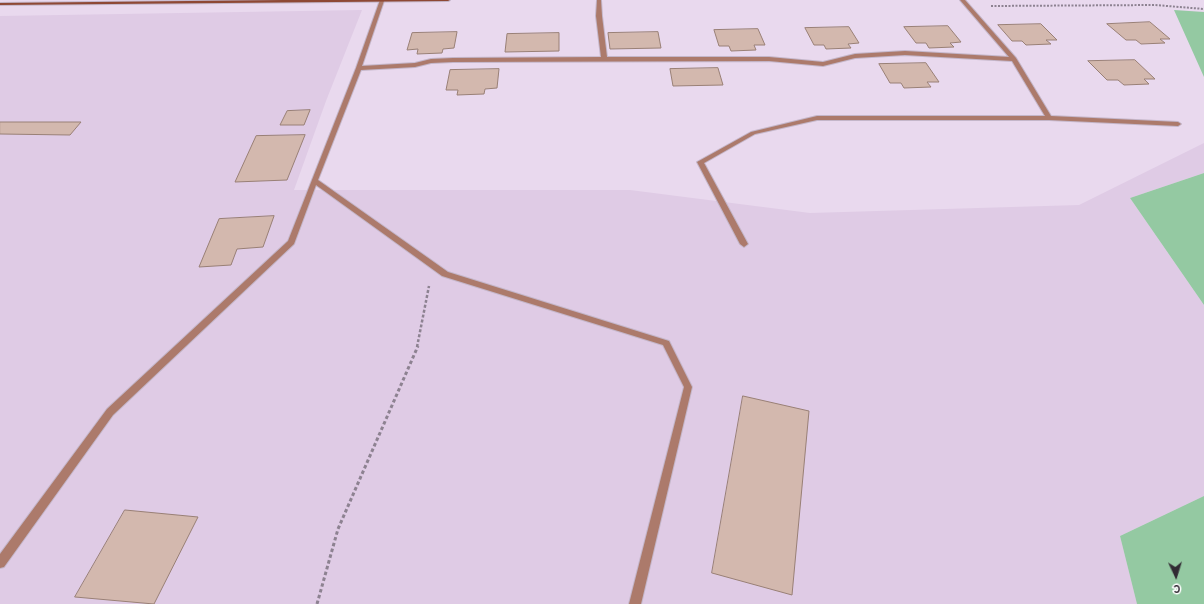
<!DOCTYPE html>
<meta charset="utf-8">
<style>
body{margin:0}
#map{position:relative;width:1204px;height:604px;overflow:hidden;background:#e9d9ee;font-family:Overpass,sans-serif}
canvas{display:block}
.north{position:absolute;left:1156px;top:556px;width:40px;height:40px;-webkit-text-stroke:3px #fff;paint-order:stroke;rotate:176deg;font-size:11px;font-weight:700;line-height:16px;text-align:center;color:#312b33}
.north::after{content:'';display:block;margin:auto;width:14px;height:18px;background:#312b33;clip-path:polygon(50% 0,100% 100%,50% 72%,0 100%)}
</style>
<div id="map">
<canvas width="1204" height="604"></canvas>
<div class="north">С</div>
</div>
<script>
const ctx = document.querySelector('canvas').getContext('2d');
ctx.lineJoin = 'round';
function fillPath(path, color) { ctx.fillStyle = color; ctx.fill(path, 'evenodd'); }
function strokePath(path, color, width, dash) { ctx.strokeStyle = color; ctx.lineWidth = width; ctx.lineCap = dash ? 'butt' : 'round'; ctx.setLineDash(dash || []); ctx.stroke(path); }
fillPath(new Path2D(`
 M 362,10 L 326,101 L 294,190 L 630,190 L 810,213 L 1079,205 L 1204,143 L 1204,173 L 1130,198 L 1204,305 L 1204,496 L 1120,536 L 1137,604 L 0,604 L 0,16 Z`), '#dfcbe5');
fillPath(new Path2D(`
 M 1174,10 L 1204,12 L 1204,77 Z
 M 1204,173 L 1204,305 L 1130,198 Z
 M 1204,496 L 1204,604 L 1137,604 L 1120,536 Z`), '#94c9a2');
const building = new Path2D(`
 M 1150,22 L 1170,39 L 1160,39 L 1165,43 L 1141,44 L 1136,40 L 1126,40 L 1107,24 Z
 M 1041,24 L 1057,40 L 1046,40 L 1051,44 L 1026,45 L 1022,41 L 1012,41 L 998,25 Z
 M 948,26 L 961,42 L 950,43 L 954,47 L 929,48 L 926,43 L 916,43 L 904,27 Z
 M 849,27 L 859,43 L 848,44 L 851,48 L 826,49 L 824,45 L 814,45 L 805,28 Z
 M 758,29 L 765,45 L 754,45 L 756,50 L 731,51 L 729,46 L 719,46 L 714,30 Z
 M 457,32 L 454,48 L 443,49 L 442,53 L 417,54 L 418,49 L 407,50 L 412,33 Z
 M 658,32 L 661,48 L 610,49 L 608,33 Z
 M 559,33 L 559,51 L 505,52 L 507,34 Z
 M 1135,60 L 1155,79 L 1144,79 L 1149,84 L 1124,85 L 1118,80 L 1107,80 L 1088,61 Z
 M 926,63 L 939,82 L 927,82 L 931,87 L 904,88 L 901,83 L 890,83 L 879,64 Z
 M 718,68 L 723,85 L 673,86 L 670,69 Z
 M 499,69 L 497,88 L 485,89 L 484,94 L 457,95 L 458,90 L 446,90 L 450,70 Z
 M 310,110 L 304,125 L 280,125 L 287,111 Z
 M 0,122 L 81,122 L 70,135 L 0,134 Z
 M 305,135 L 287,180 L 235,182 L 256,136 Z
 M 274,216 L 263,247 L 237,249 L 231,265 L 199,267 L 219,219 Z
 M 743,396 L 809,411 L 792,595 L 712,573 Z
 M 125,510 L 198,517 L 154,604 L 75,597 Z`);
fillPath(building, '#d3b8ae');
strokePath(building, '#998076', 1);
const lane = new Path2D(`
 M 380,0 L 384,1 L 362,66 L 415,63 L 431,59 L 453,58 L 601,57 L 596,16 L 597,0 L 601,0 L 602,16 L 607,57 L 769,57 L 823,62 L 855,54 L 905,51 L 1009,57 L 960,0 L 965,0 L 1016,58 L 1051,116 L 1178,122 L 1181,124 L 1178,126 L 1049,120 L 817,120 L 755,134 L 704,163 L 748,244 L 744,247 L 740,244 L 697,162 L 751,132 L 817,116 L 1045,116 L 1012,61 L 905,55 L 855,58 L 823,66 L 769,61 L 453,62 L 431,63 L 415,67 L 361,70 L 318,180 L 448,272 L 669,341 L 692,387 L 641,604 L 629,604 L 684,387 L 663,345 L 442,276 L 316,185 L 294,244 L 113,415 L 4,567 L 0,568 L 0,554 L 107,409 L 288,241 L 356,68 Z`);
const secondary = new Path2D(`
 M 283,0 L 450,0 L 448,1 L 0,5 L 0,3 Z`);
strokePath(lane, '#c4b6c9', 2);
strokePath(secondary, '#c4b6c9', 2);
strokePath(new Path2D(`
 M 991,6 L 1155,5 L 1204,9`), '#8d8291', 2, [2, 1.5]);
strokePath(new Path2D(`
 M 417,347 L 429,286`), '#8d8291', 2.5, [3, 2]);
strokePath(new Path2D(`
 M 317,604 L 338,529 L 418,346`), '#8d8291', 3, [3.5, 2.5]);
fillPath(lane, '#ac7a6b');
fillPath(secondary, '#8e4834');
</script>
